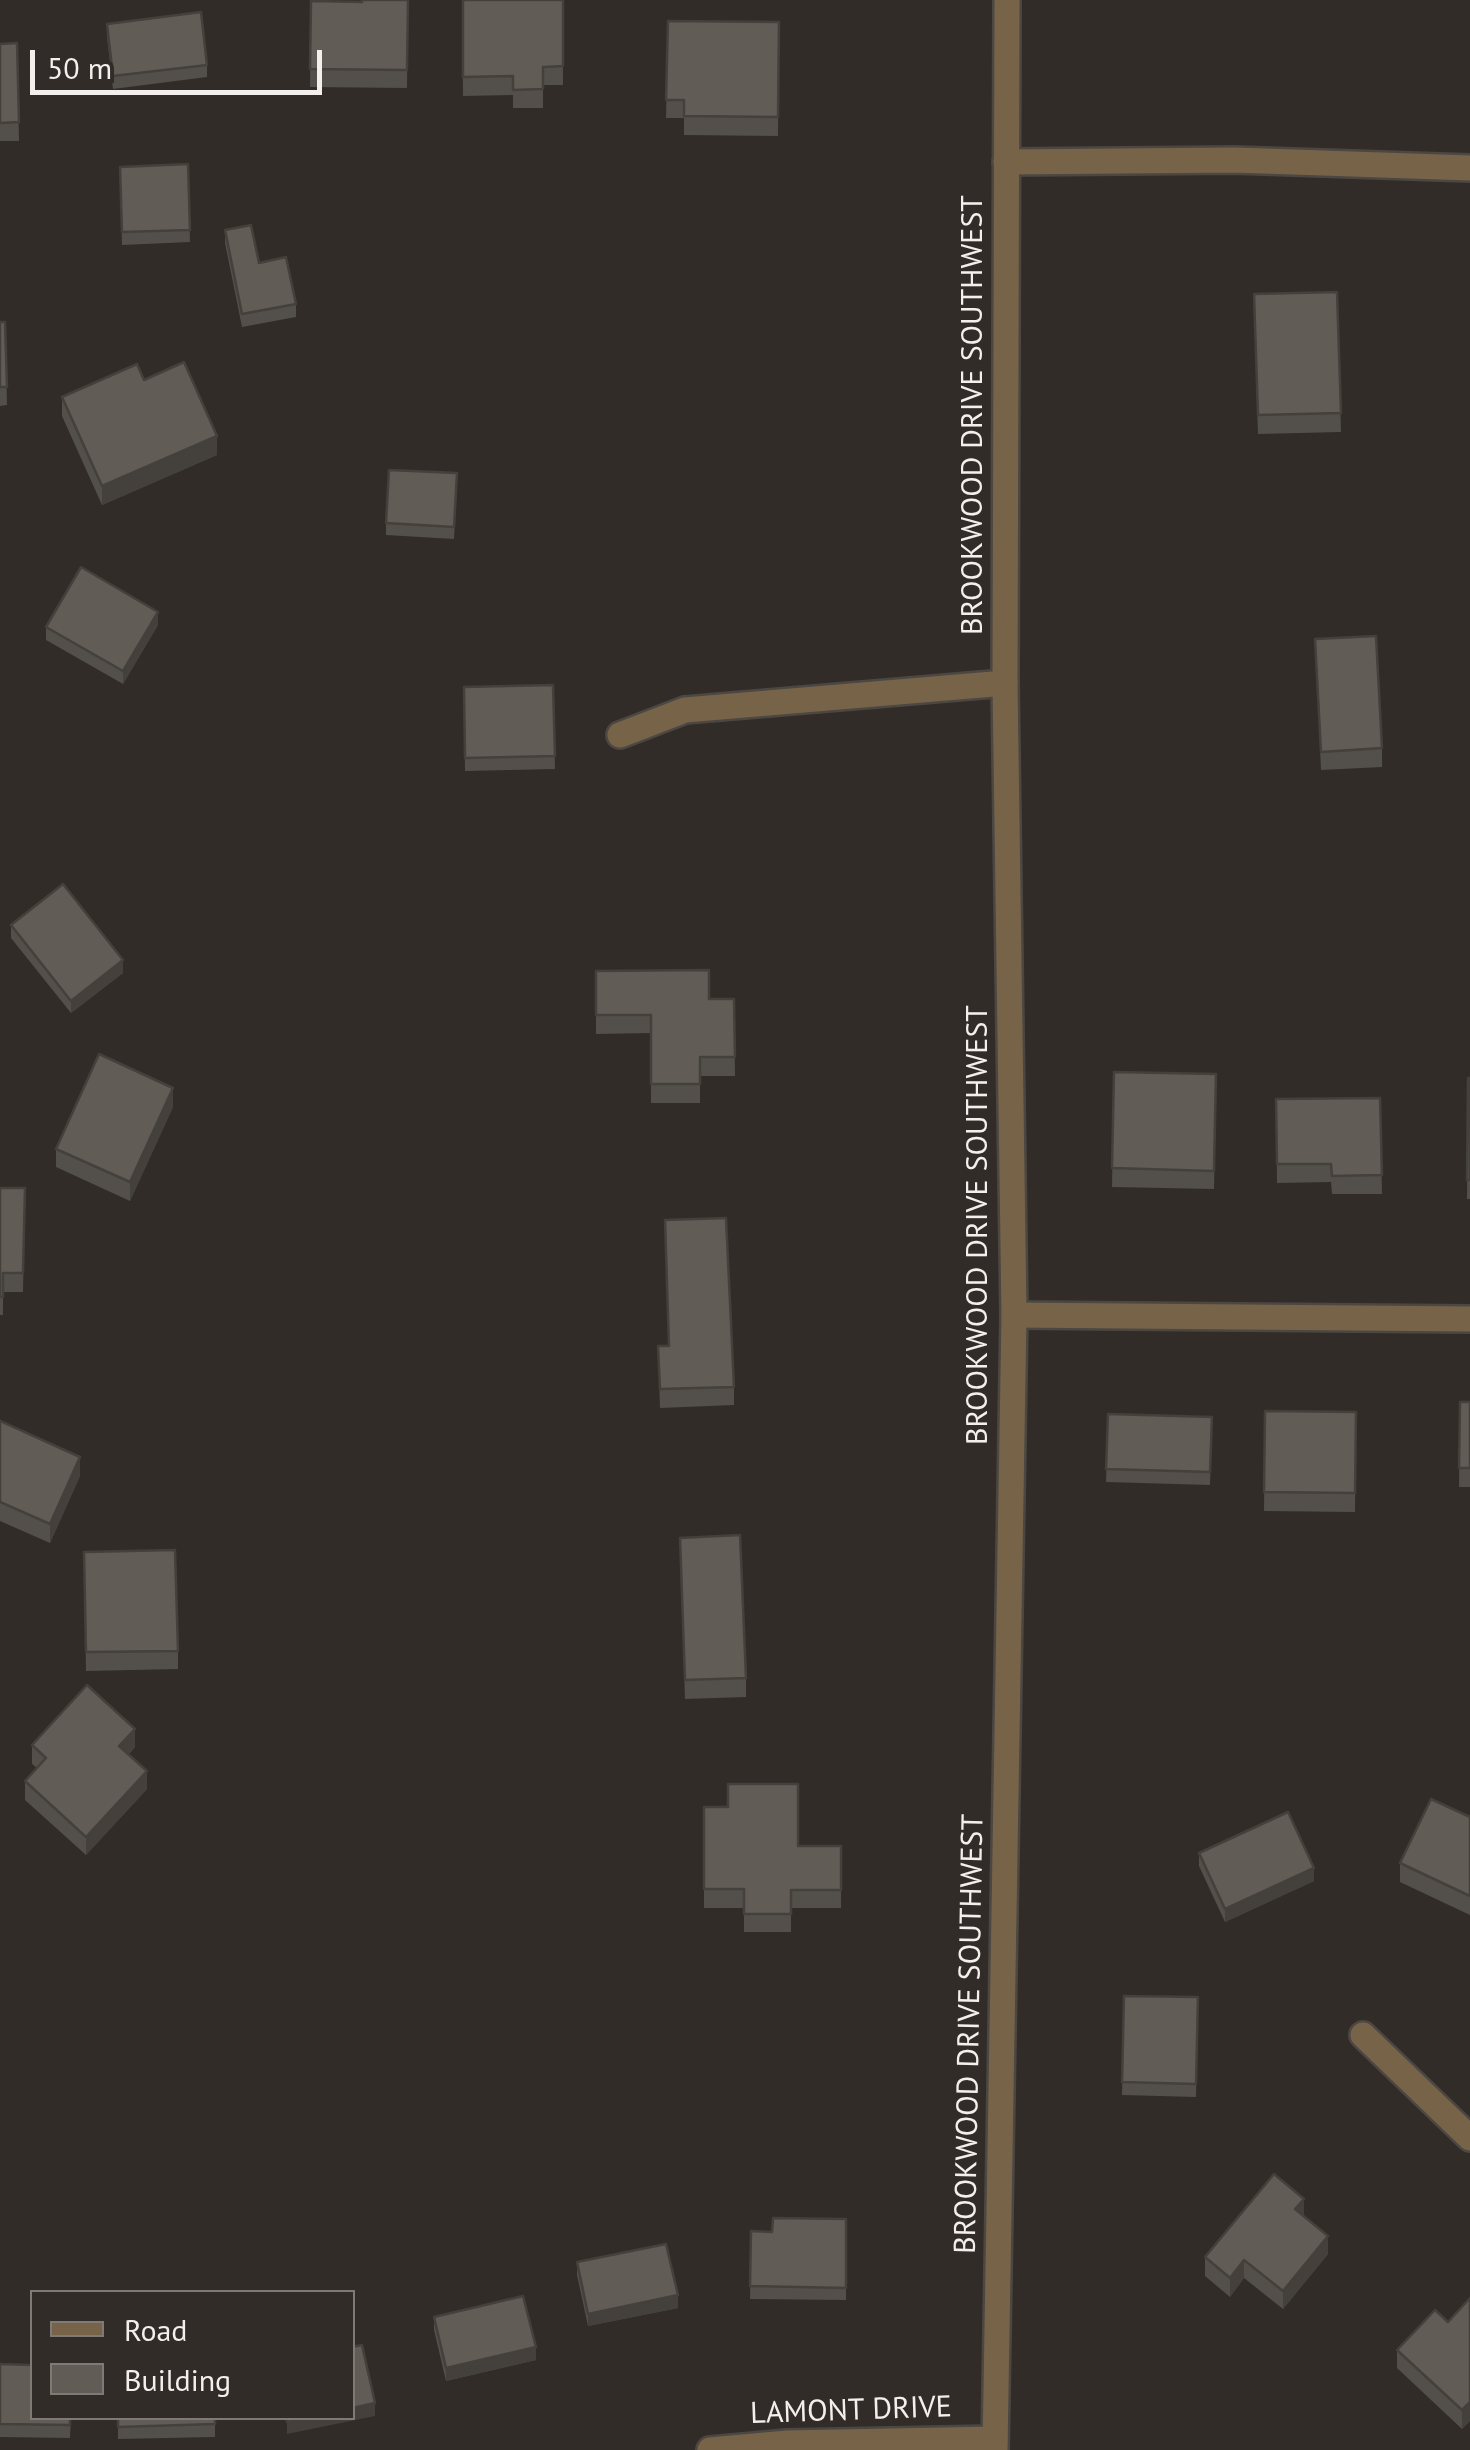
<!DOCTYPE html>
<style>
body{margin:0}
#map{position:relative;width:1470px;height:2450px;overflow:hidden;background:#312c28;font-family:"PT Sans",sans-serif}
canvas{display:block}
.legend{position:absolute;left:30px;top:2290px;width:325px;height:130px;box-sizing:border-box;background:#312c28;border:2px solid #7f7a76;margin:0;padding:12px 18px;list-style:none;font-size:30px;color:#f3efec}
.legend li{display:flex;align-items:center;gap:20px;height:50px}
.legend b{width:50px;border:2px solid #7f7a76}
.scale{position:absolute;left:30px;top:50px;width:292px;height:45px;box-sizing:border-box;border:5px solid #f3efec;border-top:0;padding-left:12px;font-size:30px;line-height:35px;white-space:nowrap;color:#f3efec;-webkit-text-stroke:8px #312c28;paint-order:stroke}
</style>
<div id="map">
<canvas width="1470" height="2450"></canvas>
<ul class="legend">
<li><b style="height:12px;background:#776448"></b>Road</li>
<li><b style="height:28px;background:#615c56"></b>Building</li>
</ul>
<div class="scale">50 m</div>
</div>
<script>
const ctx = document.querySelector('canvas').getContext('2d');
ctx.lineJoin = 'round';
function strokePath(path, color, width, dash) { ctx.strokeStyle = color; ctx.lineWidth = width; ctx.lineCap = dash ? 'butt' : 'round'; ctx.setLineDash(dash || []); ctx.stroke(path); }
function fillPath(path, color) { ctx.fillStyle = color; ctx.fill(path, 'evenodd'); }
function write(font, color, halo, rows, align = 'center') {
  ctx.font = font + ' "PT Sans",sans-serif'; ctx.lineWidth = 8; ctx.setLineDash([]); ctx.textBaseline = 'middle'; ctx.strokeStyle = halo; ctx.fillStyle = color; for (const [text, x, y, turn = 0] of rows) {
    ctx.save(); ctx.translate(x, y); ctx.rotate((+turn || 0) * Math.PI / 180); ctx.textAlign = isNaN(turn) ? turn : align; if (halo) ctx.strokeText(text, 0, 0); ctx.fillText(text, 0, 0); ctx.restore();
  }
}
const minor = new Path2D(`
 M 1006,162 L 1235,160 L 1470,168
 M 620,735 L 685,710 L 1005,683
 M 1014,1315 L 1470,1319
 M 1363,2035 L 1470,2138
 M 710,2450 L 787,2443 L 995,2439`);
const tertiary = new Path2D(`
 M 995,2450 L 1014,1315 L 1005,683 L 1007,0`);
strokePath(minor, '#4c4743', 30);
strokePath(tertiary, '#4c4743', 30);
strokePath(minor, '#776448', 25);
strokePath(tertiary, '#776448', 25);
fillPath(new Path2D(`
 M 408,0 L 407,88 L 310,87 L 311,1 L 362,2 Z
 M 462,0 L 563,0 L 563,85 L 543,85 L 543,108 L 513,108 L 513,95 L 463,96 Z
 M 668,21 L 779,22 L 778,136 L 684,135 L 684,118 L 666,118 Z
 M 107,24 L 207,65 L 207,77 L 113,89 L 107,37 Z
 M 17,43 L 19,141 L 0,141 L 0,44 Z
 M 188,164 L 190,242 L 122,245 L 120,167 Z
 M 225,230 L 259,263 L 296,304 L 296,317 L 242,327 L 225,243 Z
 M 1337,292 L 1341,432 L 1258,434 L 1254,313 Z
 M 0,322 L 5,322 L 7,405 L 0,406 Z
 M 144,380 L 217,455 L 102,505 L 62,416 L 62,397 Z
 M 457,486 L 454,539 L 386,535 L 386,523 Z
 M 158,625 L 123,684 L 46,640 L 46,627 Z
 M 1315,639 L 1382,748 L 1382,767 L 1321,770 Z
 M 553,685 L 555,769 L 465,771 L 464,687 Z
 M 11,925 L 123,973 L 71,1013 L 11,938 Z
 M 596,971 L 709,999 L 734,999 L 735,1076 L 700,1076 L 700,1103 L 651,1103 L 651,1033 L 596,1034 Z
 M 1114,1072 L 1216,1074 L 1214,1189 L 1112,1187 Z
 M 1468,1078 L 1470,1078 L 1470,1199 L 1467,1199 Z
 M 1380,1098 L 1382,1194 L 1332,1194 L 1331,1182 L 1277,1183 L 1276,1099 Z
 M 173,1107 L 130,1201 L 56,1167 L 56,1149 Z
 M 0,1188 L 25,1188 L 23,1292 L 3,1292 L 3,1315 L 0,1315 Z
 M 658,1346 L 669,1346 L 734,1387 L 734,1405 L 660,1408 Z
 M 1460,1402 L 1470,1402 L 1470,1487 L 1459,1487 Z
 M 1265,1411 L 1356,1412 L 1355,1512 L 1264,1511 Z
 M 1108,1414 L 1212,1417 L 1210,1485 L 1106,1482 Z
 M 0,1421 L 80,1476 L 50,1543 L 0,1521 Z
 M 84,1552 L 178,1651 L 178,1669 L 86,1671 Z
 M 680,1557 L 746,1678 L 746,1697 L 685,1699 Z
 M 32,1745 L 135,1747 L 129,1754 L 147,1789 L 86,1855 L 25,1800 L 25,1781 L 37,1768 L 32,1764 Z
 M 704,1807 L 798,1846 L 841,1846 L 841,1908 L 791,1908 L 791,1932 L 744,1932 L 744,1908 L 704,1908 Z
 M 1470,1817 L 1470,1915 L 1400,1882 L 1400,1863 Z
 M 1199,1853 L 1314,1881 L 1225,1922 L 1199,1866 Z
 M 1124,1996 L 1198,1997 L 1196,2097 L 1122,2095 Z
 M 1304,2216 L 1328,2254 L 1283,2309 L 1244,2278 L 1230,2297 L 1205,2276 L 1205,2257 Z
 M 846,2219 L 846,2300 L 750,2299 L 751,2231 L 772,2232 Z
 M 577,2262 L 678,2308 L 588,2326 L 577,2275 Z
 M 1470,2298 L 1470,2421 L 1462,2429 L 1397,2368 L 1397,2350 L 1448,2322 Z
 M 434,2317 L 536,2360 L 446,2381 L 434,2330 Z
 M 0,2364 L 71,2418 L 70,2438 L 0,2437 Z
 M 118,2418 L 215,2418 L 215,2437 L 118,2439 Z`), '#534f4a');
fillPath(new Path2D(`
 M 217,436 L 217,455 L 102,505 L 102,486 Z
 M 158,612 L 158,625 L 123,684 L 123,671 Z
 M 123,960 L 123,973 L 71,1013 L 71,1001 Z
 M 173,1088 L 173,1107 L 130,1201 L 130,1182 Z
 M 80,1457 L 80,1476 L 50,1543 L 50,1524 Z
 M 135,1729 L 135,1747 L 119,1764 L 119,1746 Z
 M 147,1771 L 147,1789 L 86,1855 L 86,1837 Z
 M 1314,1868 L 1314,1881 L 1225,1922 L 1225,1909 Z
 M 1304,2199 L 1304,2218 L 1295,2209 Z
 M 1328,2236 L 1328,2254 L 1283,2309 L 1283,2291 Z
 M 1244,2260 L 1244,2278 L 1230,2297 L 1230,2278 Z
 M 678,2295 L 678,2308 L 588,2326 L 588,2314 Z
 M 536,2347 L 536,2360 L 446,2381 L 446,2368 Z
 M 1470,2402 L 1470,2421 L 1462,2429 L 1462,2410 Z
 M 375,2403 L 375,2416 L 287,2434 L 287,2422 L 306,2418 L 352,2418 L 352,2408 Z`), '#44403c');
const building = new Path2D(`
 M 362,0 L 408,0 L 407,70 L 310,69 L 311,1 L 362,2 Z
 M 463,0 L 563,0 L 563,66 L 543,67 L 543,89 L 513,90 L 513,76 L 463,77 Z
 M 201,12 L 207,65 L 113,76 L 107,24 Z
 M 668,21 L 779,22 L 778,117 L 684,116 L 684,100 L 666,100 Z
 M 17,43 L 19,122 L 0,123 L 0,44 Z
 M 188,164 L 190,230 L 122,232 L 120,167 Z
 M 251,225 L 259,263 L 286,257 L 296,304 L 242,314 L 225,230 Z
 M 1337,292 L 1341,413 L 1258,415 L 1254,294 Z
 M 0,322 L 5,322 L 7,387 L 0,387 Z
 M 184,362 L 217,436 L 102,486 L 62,397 L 137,364 L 144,380 Z
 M 389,470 L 457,473 L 454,527 L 386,523 Z
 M 81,567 L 158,612 L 123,671 L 46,627 Z
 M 1376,636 L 1382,748 L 1321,752 L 1315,639 Z
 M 553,685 L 555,756 L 465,758 L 464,687 Z
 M 63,884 L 123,960 L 71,1001 L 11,925 Z
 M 709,970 L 709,999 L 734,999 L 735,1057 L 700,1057 L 700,1084 L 651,1084 L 651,1015 L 596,1015 L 596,971 Z
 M 99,1054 L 173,1088 L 130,1182 L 56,1149 Z
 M 1114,1072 L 1216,1074 L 1214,1171 L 1112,1168 Z
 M 1468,1078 L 1470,1078 L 1470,1180 L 1467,1180 Z
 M 1380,1098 L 1382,1175 L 1332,1176 L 1331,1164 L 1277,1164 L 1276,1099 Z
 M 0,1188 L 25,1188 L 23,1273 L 3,1273 L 3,1297 L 0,1297 Z
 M 726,1218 L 734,1387 L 660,1389 L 658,1346 L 669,1346 L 665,1220 Z
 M 1460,1402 L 1470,1402 L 1470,1468 L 1459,1468 Z
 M 1265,1411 L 1356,1412 L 1355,1493 L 1264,1492 Z
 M 1108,1414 L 1212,1417 L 1210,1472 L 1106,1469 Z
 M 0,1421 L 80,1457 L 50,1524 L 0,1502 Z
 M 740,1535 L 746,1678 L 685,1680 L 680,1538 Z
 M 175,1550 L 178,1651 L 86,1652 L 84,1552 Z
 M 87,1685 L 135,1729 L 119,1746 L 147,1771 L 86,1837 L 25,1781 L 46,1758 L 32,1745 Z
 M 728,1784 L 798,1784 L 798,1846 L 841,1846 L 841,1890 L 791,1890 L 791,1914 L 744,1914 L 744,1889 L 704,1889 L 704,1807 L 728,1807 Z
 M 1431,1799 L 1470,1817 L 1470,1896 L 1400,1863 Z
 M 1288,1812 L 1314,1868 L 1225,1909 L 1199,1853 Z
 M 1124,1996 L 1198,1997 L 1196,2084 L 1122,2082 Z
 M 1274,2174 L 1304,2199 L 1295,2209 L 1328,2236 L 1283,2291 L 1244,2260 L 1230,2278 L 1205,2257 Z
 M 773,2218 L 846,2219 L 846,2288 L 750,2286 L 751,2231 L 772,2232 Z
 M 666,2244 L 678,2295 L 588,2314 L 577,2262 Z
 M 523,2296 L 536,2347 L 446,2368 L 434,2317 Z
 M 1470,2298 L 1470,2402 L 1462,2410 L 1397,2350 L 1435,2310 L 1448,2322 Z
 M 362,2345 L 375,2403 L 352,2408 L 352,2347 Z
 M 0,2364 L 32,2365 L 32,2418 L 70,2418 L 70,2425 L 0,2424 Z
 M 118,2418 L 215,2418 L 215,2424 L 118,2427 Z
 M 286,2418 L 306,2418 L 287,2422 Z`);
fillPath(building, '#615c56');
strokePath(building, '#44403c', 2.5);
write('30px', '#f3efec', '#312c28', [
 ["BROOKWOOD DRIVE SOUTHWEST",973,415,-90],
 ["BROOKWOOD DRIVE SOUTHWEST",978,1225,-90],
 ["BROOKWOOD DRIVE SOUTHWEST",970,2034,-89],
 ["LAMONT DRIVE",851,2411,-2]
]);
</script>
